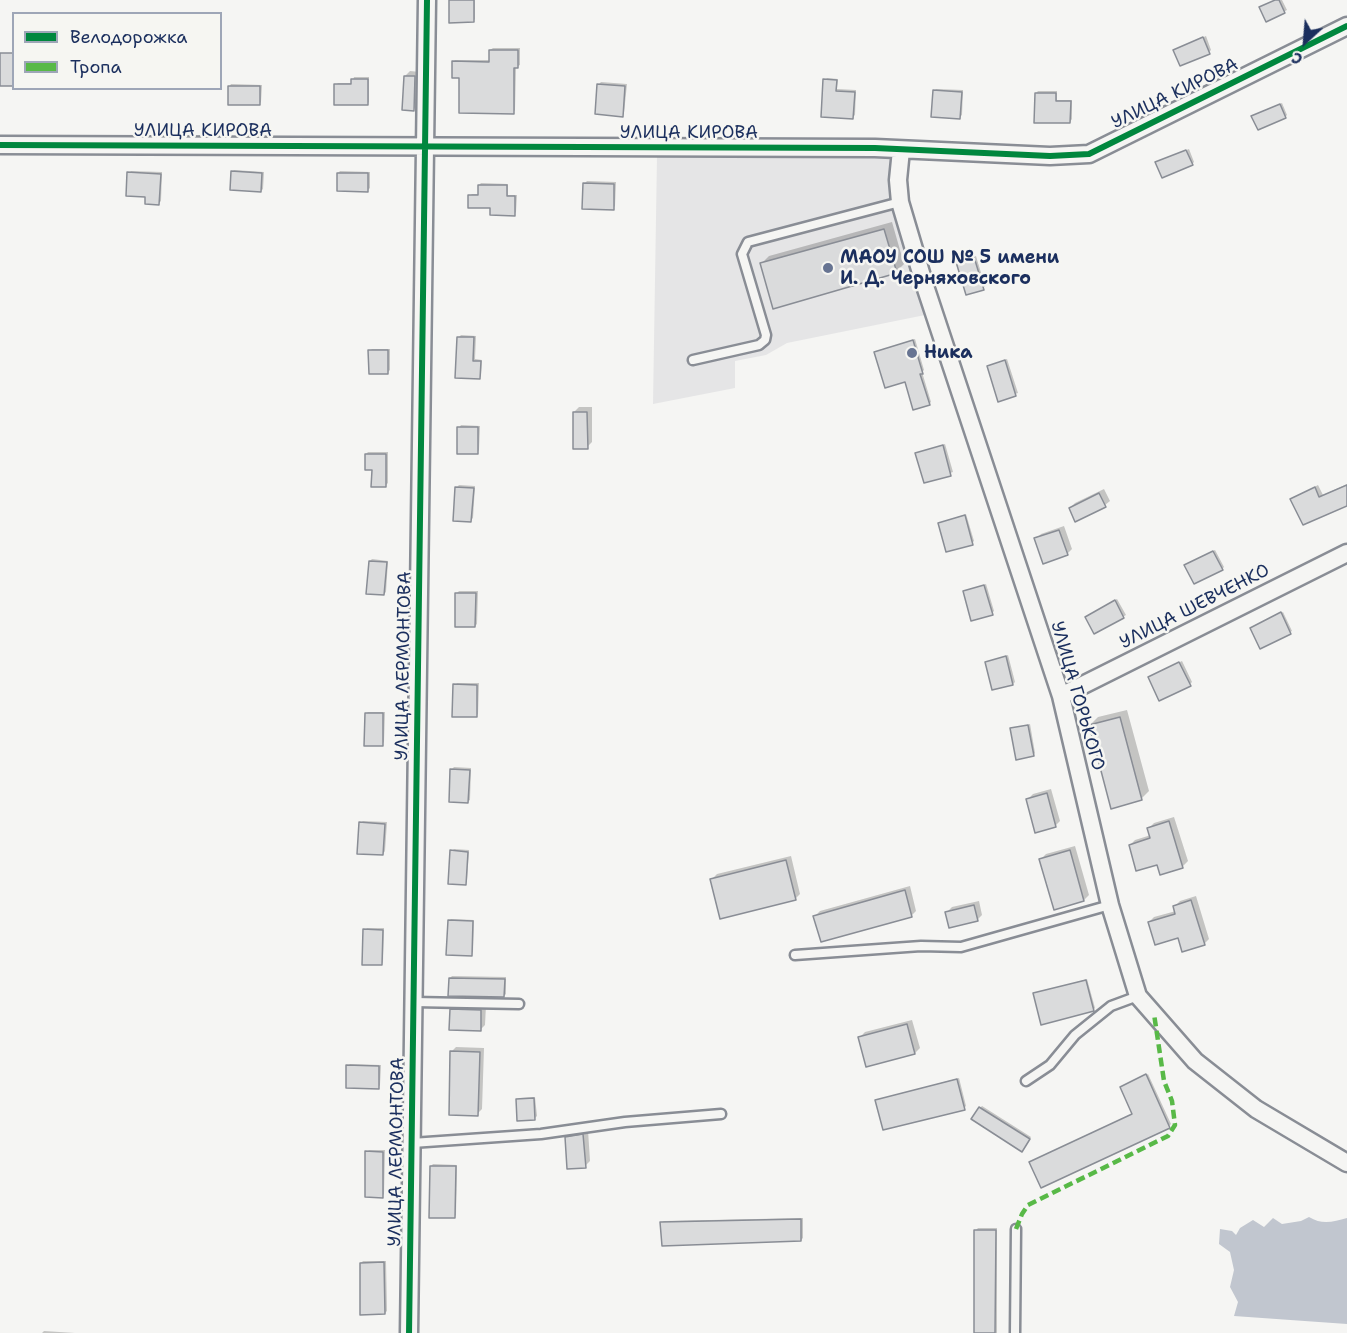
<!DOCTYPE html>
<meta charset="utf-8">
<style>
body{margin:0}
#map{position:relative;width:1347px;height:1333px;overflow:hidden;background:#f5f5f3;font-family:"Shantell Sans",sans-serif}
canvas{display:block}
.legend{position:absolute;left:12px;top:12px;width:210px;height:78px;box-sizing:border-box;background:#f6f6f2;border:2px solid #9ea6b7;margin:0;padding:8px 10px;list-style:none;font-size:18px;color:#1b2f5e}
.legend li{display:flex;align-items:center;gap:12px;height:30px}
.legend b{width:30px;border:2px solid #9ea6b7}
.north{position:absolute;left:1275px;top:12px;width:60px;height:60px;-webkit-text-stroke:4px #f6f6f2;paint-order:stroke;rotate:206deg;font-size:16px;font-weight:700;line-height:24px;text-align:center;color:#1b2f5e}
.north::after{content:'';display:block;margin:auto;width:21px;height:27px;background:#1b2f5e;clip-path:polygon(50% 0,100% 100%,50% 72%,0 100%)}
</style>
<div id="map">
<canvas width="1347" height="1333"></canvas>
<ul class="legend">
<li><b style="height:8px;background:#00873e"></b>Велодорожка</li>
<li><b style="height:8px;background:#58b947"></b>Тропа</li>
</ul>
<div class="north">С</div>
</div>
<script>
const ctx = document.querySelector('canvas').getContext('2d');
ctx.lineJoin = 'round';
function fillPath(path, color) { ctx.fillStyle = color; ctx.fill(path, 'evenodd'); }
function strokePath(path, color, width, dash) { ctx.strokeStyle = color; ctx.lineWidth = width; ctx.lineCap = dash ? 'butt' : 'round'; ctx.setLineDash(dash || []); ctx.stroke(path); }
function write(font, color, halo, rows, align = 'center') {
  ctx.font = font + ' "Shantell Sans",sans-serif'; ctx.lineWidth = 5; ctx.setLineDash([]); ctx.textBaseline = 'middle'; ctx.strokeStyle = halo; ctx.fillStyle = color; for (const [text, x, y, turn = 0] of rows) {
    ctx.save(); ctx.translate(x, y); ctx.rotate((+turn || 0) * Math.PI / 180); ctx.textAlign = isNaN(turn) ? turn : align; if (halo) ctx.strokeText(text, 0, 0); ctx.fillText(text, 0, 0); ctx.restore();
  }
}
fillPath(new Path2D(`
 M 821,153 L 881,155 L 889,158 L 893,166 L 925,315 L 787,343 L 766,355 L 735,361 L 735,388 L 653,404 L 657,156 Z`), '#e5e5e6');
fillPath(new Path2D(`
 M 1309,1217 C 1322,1225 1333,1222 1347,1218 L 1347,1324 L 1234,1316 L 1238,1302 L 1230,1287 L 1234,1270 L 1230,1252 L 1219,1244 L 1220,1229 L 1232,1231 L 1236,1235 L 1240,1228 L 1253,1220 L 1264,1227 L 1273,1218 L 1282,1224 L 1301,1221 Z`), '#c1c6cf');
fillPath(new Path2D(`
 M 451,0 L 475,0 L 475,19 L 473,21 Z
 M 1275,0 L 1282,0 L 1287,10 L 1267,20 L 1263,6 Z
 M 1206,36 L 1211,50 L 1209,52 L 1175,50 Z
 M 493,48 L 520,48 L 520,65 L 516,67 L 515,110 L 513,113 L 460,77 L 453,62 L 455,60 L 490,60 L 490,50 Z
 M 410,71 L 420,72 L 418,105 L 413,110 L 405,76 Z
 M 354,77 L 369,77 L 369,102 L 367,104 L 336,85 L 338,83 L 352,83 Z
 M 827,78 L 838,79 L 837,89 L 856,90 L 855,115 L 853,117 L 825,80 Z
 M 601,82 L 627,84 L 624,113 L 622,115 L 599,84 Z
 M 231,84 L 262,85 L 261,102 L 259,104 L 229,87 Z
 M 936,89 L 963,90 L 962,115 L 960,117 L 934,91 Z
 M 1038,91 L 1057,91 L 1057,100 L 1072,100 L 1072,119 L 1070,122 L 1036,93 Z
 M 1282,103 L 1287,115 L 1285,117 L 1253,116 Z
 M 1189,149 L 1194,162 L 1192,164 L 1159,161 Z
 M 234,170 L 264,172 L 263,189 L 261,191 L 232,172 Z
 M 131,171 L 162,172 L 161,201 L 159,203 L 147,196 L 129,173 Z
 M 340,171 L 370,172 L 370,188 L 368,190 L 338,173 Z
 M 587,181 L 616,182 L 615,206 L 613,208 L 585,183 Z
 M 481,183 L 508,184 L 508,195 L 517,195 L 516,212 L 514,214 L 491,206 L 470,196 L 472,194 L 479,194 L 479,185 Z
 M 892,222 L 904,264 L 896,272 L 761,264 L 769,256 Z
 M 976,256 L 985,286 L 983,289 L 958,263 Z
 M 461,335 L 476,336 L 475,359 L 482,360 L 481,376 L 479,378 L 459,337 Z
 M 915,339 L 924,370 L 922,372 L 931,402 L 929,404 L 876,352 Z
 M 372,349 L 390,349 L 390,370 L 388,372 L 370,351 Z
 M 1007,359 L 1018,393 L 999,400 L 988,366 Z
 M 579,407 L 592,407 L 592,442 L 587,447 L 574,412 Z
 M 461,425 L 480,426 L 479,450 L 477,453 L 459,428 Z
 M 945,444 L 953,472 L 925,482 L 917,453 Z
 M 368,452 L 388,452 L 388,483 L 386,485 L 373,469 L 366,454 Z
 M 1347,484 L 1347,505 L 1292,499 L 1318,485 L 1323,495 Z
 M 459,485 L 475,486 L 473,518 L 471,520 L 457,487 Z
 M 1104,489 L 1110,501 L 1105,505 L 1070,508 L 1075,503 Z
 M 966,514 L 974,541 L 972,543 L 940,523 Z
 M 1064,526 L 1072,549 L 1067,554 L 1036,539 L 1041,534 Z
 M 1215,550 L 1224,567 L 1222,569 L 1188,564 Z
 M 372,559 L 388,561 L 386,592 L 384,594 L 370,561 Z
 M 986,584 L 994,611 L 992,613 L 964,592 Z
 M 459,591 L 478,591 L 477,624 L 475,626 L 457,593 Z
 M 1117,599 L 1126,615 L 1095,632 L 1089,615 Z
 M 1283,612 L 1292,631 L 1261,647 L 1252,628 Z
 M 1008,655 L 1015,682 L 1013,684 L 987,662 Z
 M 1182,661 L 1192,682 L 1190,684 L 1149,677 Z
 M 457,683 L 479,683 L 478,714 L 476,716 L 455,685 Z
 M 1127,710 L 1149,791 L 1141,799 L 1090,725 L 1098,717 Z
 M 368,712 L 385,712 L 384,742 L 382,744 L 366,714 Z
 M 1030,724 L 1035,753 L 1033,755 L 1012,729 Z
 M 454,767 L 471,768 L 470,800 L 467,802 L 452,769 Z
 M 1051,789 L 1060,821 L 1055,826 L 1028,799 L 1033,794 Z
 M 1174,817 L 1188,861 L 1183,866 L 1161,873 L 1158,863 L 1130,845 L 1135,840 L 1151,835 L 1149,828 L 1154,823 Z
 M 363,821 L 387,822 L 385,851 L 383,854 L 360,823 Z
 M 1075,846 L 1089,895 L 1084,900 L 1041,859 L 1046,854 Z
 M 454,849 L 469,850 L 467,881 L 465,883 L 452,851 Z
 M 791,856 L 800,894 L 795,899 L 712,879 L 717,874 Z
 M 910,886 L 916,911 L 911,916 L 815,916 L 820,911 Z
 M 1196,896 L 1209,939 L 1204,944 L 1179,937 L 1149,922 L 1154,917 L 1176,911 L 1175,906 L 1180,901 Z
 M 979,901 L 982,915 L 977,920 L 947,912 L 952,907 Z
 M 451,919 L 474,920 L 473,952 L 471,954 L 449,921 Z
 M 367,928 L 384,928 L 383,962 L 381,964 L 365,930 Z
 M 452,976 L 506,977 L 506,994 L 504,996 L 450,978 Z
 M 1087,979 L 1095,1008 L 1093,1010 L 1035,994 Z
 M 457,1005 L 486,1005 L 485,1025 L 480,1030 L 452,1010 Z
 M 912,1020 L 920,1048 L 915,1053 L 867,1065 L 860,1037 L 865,1032 Z
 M 456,1047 L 484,1048 L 482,1109 L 477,1114 L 451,1052 Z
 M 350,1064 L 381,1065 L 380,1085 L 378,1088 L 348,1066 Z
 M 1148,1074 L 1171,1124 L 1169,1126 L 1121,1087 Z
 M 959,1078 L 966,1106 L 964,1108 L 877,1100 Z
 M 535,1097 L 537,1116 L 535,1118 L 517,1100 L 519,1098 Z
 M 982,1106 L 1031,1137 L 1024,1148 L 980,1108 Z
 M 588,1130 L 590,1161 L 585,1166 L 566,1138 L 571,1133 Z
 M 369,1150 L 385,1150 L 384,1194 L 382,1196 L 367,1152 Z
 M 433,1164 L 457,1165 L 456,1215 L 454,1217 L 431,1166 Z
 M 803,1218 L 803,1238 L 801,1240 L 662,1223 L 664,1221 Z
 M 978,1228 L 997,1228 L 997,1333 L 975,1333 L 976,1230 Z
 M 363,1261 L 386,1261 L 387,1311 L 385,1313 L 361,1263 Z
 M 44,1331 L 75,1333 L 42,1333 Z`), '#0003');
const building = new Path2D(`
 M 449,0 L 474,0 L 474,22 L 449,23 Z
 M 1275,0 L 1279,0 L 1285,13 L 1266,22 L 1259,7 Z
 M 1203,37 L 1210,54 L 1180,66 L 1173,50 Z
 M 489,50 L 518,50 L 518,68 L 514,68 L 514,114 L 459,113 L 459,78 L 452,78 L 452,61 L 489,62 Z
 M 0,53 L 14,53 L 14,86 L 0,86 Z
 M 404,76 L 415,76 L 414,111 L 402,110 Z
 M 351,79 L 368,79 L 368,105 L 334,105 L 334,84 L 351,84 Z
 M 823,79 L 837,80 L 836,91 L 855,92 L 853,119 L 821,117 Z
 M 597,84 L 625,86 L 623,117 L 595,114 Z
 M 228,86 L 260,86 L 260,105 L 228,105 Z
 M 933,90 L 962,92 L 960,119 L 931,117 Z
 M 1035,93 L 1056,93 L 1056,101 L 1071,101 L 1070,123 L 1034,123 Z
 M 1280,104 L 1286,118 L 1258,130 L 1251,116 Z
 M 1186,150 L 1193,165 L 1162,178 L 1155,162 Z
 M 231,171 L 262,173 L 261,192 L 230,190 Z
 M 127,172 L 161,174 L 159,205 L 145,204 L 145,197 L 126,196 Z
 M 337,173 L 368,173 L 368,192 L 337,191 Z
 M 583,183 L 614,184 L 614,210 L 582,209 Z
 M 478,185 L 507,185 L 507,196 L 515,196 L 515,216 L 490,215 L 490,208 L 468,208 L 468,195 L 478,195 Z
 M 884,229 L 897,273 L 773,309 L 760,263 Z
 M 974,257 L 984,290 L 966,295 L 956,262 Z
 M 457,337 L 474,337 L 473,361 L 481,361 L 480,379 L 455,378 Z
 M 913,340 L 923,374 L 920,374 L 930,405 L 913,410 L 905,382 L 885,388 L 874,352 Z
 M 368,350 L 388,350 L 388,374 L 369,374 Z
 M 1005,360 L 1016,396 L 998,402 L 987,366 Z
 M 573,412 L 587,412 L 588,449 L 573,449 Z
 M 457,427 L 478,427 L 478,454 L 457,454 Z
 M 943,445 L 951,476 L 924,483 L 915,453 Z
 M 365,454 L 386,454 L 386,487 L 371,487 L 372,470 L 365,470 Z
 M 1347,485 L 1347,506 L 1303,525 L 1290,499 L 1315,487 L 1319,497 Z
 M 455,487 L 474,488 L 471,522 L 453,521 Z
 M 1099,493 L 1106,507 L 1075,522 L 1069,508 Z
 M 965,515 L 973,545 L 946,552 L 938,523 Z
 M 1059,530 L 1068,555 L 1043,564 L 1034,538 Z
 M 1213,551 L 1223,570 L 1194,584 L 1184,565 Z
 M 369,561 L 387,562 L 384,595 L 366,594 Z
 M 984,585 L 993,615 L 971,621 L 963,591 Z
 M 455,593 L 476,593 L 475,627 L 455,627 Z
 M 1115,600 L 1124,618 L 1094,634 L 1085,617 Z
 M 1281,612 L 1291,634 L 1260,649 L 1250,628 Z
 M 1006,656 L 1013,685 L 992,690 L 985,662 Z
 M 1179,662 L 1191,686 L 1159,701 L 1148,677 Z
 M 453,684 L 477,685 L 477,717 L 452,717 Z
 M 365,713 L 383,713 L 383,746 L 364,746 Z
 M 1120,717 L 1142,800 L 1111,809 L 1089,725 Z
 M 1028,725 L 1034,756 L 1016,760 L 1010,728 Z
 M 450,769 L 470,770 L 468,803 L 449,802 Z
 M 1047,793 L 1056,827 L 1035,833 L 1026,799 Z
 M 1169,821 L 1183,868 L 1160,875 L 1157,865 L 1136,871 L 1129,845 L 1150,838 L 1147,828 Z
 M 359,822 L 385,824 L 383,855 L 357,854 Z
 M 450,850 L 468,852 L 466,885 L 448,884 Z
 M 1070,850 L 1084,901 L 1054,910 L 1039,859 Z
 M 786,860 L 796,900 L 720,919 L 710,879 Z
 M 905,890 L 912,917 L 821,942 L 813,916 Z
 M 1191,900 L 1205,945 L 1182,952 L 1178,938 L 1155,945 L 1148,922 L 1175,914 L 1173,906 Z
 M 974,905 L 978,921 L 949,928 L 945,912 Z
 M 448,920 L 473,921 L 472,956 L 446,955 Z
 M 363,929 L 383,930 L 382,965 L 362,965 Z
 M 449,978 L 505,979 L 504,997 L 448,996 Z
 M 1086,980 L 1094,1011 L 1041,1025 L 1033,993 Z
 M 450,1009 L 481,1010 L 481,1031 L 449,1030 Z
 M 907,1024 L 915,1054 L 866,1067 L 858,1037 Z
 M 450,1051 L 480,1052 L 478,1116 L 449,1115 Z
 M 346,1065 L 379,1066 L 379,1089 L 346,1088 Z
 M 1146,1074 L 1170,1128 L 1041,1188 L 1029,1162 L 1132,1114 L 1120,1087 Z
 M 957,1079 L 965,1110 L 883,1130 L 875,1100 Z
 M 534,1098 L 535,1120 L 517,1121 L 516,1099 Z
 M 979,1107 L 1030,1139 L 1022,1152 L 971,1119 Z
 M 583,1134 L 586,1168 L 567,1169 L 565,1137 Z
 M 365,1151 L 383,1152 L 383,1198 L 365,1197 Z
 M 430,1166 L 456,1166 L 455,1218 L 429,1218 Z
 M 801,1219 L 801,1241 L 662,1246 L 660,1222 Z
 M 974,1230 L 996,1230 L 995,1333 L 974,1333 Z
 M 384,1262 L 385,1314 L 360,1315 L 360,1263 Z`);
fillPath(building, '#dadbdc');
strokePath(building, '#898d95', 1.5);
const service = new Path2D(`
 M 693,360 L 759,345 L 765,340 L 766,335 L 742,254 L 748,242 L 900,202
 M 795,955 L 921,946 L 961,947 L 1110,905
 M 414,1002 L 519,1004
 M 1026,1081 L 1050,1065 L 1075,1035 L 1111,1006 L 1138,996
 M 412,1143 L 541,1134 L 625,1122 L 721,1114
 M 1015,1333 L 1016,1229`);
const minor = new Path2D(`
 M 0,145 L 875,148 L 1050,156 L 1089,154 L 1347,26
 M 901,150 L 898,180 L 900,202 L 924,283 L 1061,696 L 1110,905 L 1138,996 L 1195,1061 L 1256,1109 L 1347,1163
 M 1061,696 L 1347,553
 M 409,1333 L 427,0`);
strokePath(service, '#898d95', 13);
strokePath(minor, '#898d95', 21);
strokePath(service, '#f5f5f3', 8);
strokePath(minor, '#f5f5f3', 16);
strokePath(new Path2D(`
 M 1016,1229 L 1022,1214 L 1028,1205 L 1168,1136 L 1175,1125 L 1172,1101 L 1164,1081 L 1154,1014`), '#58b947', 4.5, [9, 4.5]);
strokePath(new Path2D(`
 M 0,145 L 875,148 L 1050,156 L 1089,154 L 1347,26
 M 409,1333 L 427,0`), '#00873e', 6);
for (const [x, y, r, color] of [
 [828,268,6,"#677492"],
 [912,353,6,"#677492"]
]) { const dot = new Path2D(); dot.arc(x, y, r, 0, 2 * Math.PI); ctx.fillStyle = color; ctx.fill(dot); strokePath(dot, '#f6f6f2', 2); }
write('18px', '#1b2f5e', '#f6f6f2', [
 ["УЛИЦА КИРОВА",1175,94,-26],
 ["УЛИЦА КИРОВА",203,131],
 ["УЛИЦА КИРОВА",689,133],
 ["УЛИЦА ШЕВЧЕНКО",1195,607,-27],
 ["УЛИЦА ЛЕРМОНТОВА",404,666,-89],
 ["УЛИЦА ГОРЬКОГО",1077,696,74],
 ["УЛИЦА ЛЕРМОНТОВА",397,1152,-89]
]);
write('bold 18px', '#1b2f5e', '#f6f6f2', [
 ["МАОУ СОШ № 5 имени",840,258],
 ["И. Д. Черняховского",840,279],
 ["Ника",924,353]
], 'left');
</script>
